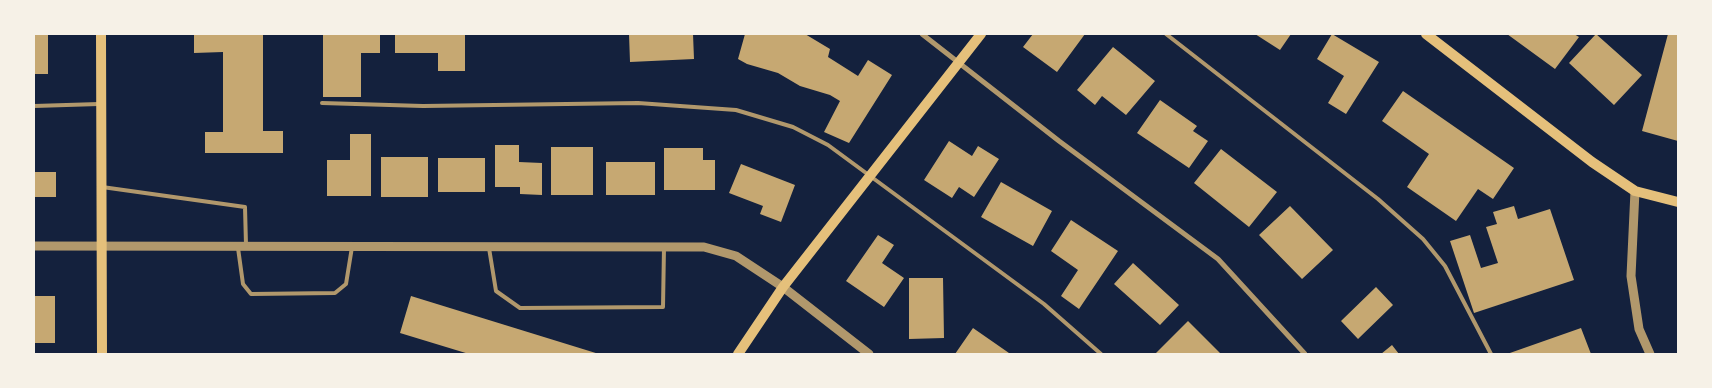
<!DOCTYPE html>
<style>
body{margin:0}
#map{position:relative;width:1712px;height:388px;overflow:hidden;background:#14213d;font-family:"Playfair Display",serif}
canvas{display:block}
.frame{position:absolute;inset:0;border:35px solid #f6f1e7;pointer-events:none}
</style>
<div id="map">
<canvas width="1712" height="388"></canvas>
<div class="frame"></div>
</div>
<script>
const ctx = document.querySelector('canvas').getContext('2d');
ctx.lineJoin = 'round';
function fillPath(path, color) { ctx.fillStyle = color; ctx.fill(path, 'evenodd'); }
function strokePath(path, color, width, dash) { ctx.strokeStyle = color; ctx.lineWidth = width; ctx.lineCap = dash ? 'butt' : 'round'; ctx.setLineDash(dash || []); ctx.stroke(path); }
fillPath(new Path2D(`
 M 34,34 L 48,34 L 48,74 L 34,74 Z
 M 194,34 L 263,34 L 263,131 L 283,131 L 283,153 L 205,153 L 205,132 L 223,132 L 223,52 L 194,53 Z
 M 323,34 L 380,34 L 380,53 L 361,53 L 361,97 L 323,97 Z
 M 395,34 L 465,34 L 465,71 L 438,71 L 438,53 L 395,53 Z
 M 629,34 L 693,34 L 694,59 L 630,62 Z
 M 745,34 L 805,34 L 830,49 L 828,57 L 858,76 L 868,60 L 892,75 L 849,143 L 824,132 L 840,101 L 830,95 L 800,86 L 778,73 L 747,64 L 738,59 Z
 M 1033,34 L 1085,34 L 1057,72 L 1023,47 Z
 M 1255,34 L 1291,34 L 1280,50 Z
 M 1332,34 L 1379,62 L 1346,114 L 1328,103 L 1344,76 L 1317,59 Z
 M 1507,34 L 1574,34 L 1579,37 L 1555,69 Z
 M 1596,34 L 1642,75 L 1614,105 L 1569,63 Z
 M 1668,34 L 1678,34 L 1678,141 L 1642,131 Z
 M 1113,47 L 1155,81 L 1126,115 L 1102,96 L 1095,105 L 1077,90 Z
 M 1403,91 L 1514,168 L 1493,199 L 1478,189 L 1456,221 L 1407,187 L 1429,154 L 1382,121 Z
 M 1160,100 L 1197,126 L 1193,131 L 1208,141 L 1189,168 L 1137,133 Z
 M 350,134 L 371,134 L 371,196 L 327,196 L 327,160 L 350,160 Z
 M 949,141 L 972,156 L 978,146 L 999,159 L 974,197 L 959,187 L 952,198 L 924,180 Z
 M 495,145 L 519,145 L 519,162 L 542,163 L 542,195 L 520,194 L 520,187 L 495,187 Z
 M 551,147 L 593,147 L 593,195 L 551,195 Z
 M 664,148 L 703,148 L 703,160 L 715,160 L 715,190 L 664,190 Z
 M 1221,149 L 1277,192 L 1249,227 L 1194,183 Z
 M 381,157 L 428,157 L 428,197 L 381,197 Z
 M 438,158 L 485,158 L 485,192 L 438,192 Z
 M 606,162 L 655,162 L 655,195 L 606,195 Z
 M 741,164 L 795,185 L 781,222 L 760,214 L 763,206 L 729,193 Z
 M 34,172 L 56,172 L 56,197 L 34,197 Z
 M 1001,182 L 1052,211 L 1033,246 L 981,217 Z
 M 1290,206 L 1333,250 L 1302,279 L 1259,235 Z
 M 1514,206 L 1518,219 L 1550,209 L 1574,280 L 1474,313 L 1450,241 L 1470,235 L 1481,268 L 1498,263 L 1486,227 L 1497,224 L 1493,212 Z
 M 1071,220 L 1118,251 L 1079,309 L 1061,296 L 1078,270 L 1051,251 Z
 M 878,235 L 894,245 L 882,263 L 904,278 L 884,307 L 846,281 Z
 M 1133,263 L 1179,305 L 1160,325 L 1114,284 Z
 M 909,278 L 943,278 L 944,338 L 909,339 Z
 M 1376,287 L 1393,305 L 1358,339 L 1341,321 Z
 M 34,296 L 55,296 L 55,343 L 34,343 Z
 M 411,296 L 599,354 L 469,354 L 400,333 Z
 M 1188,321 L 1221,354 L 1155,354 Z
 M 973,328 L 1009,353 L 1008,354 L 955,354 Z
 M 1581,328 L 1591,354 L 1507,354 Z
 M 1392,345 L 1399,354 L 1381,354 Z`), '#c6a872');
strokePath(new Path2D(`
 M 1166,34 L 1378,199 L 1423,239 L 1445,266 L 1491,354
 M 322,103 L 423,106 L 638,103 L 736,110 L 793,127 L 828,145 L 1044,304 L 1101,354
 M 34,106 L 99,104
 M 102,187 L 245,207 L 246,245
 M 238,248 L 243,284 L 251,294 L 335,293 L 346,284 L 352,247
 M 489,248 L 496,291 L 520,308 L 663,307 L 664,247`), '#b1986c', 4);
strokePath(new Path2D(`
 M 922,34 L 1059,141 L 1218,259 L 1305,354`), '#b1986c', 5);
strokePath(new Path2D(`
 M 1635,191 L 1631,276 L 1639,329 L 1650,354
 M 34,246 L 704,247 L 736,256 L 783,287 L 869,354`), '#b1986c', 9);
strokePath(new Path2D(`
 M 101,34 L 102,354
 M 1426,34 L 1592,162 L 1635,191 L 1678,202
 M 738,354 L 783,287 L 981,34`), '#e5c07b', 10);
</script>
